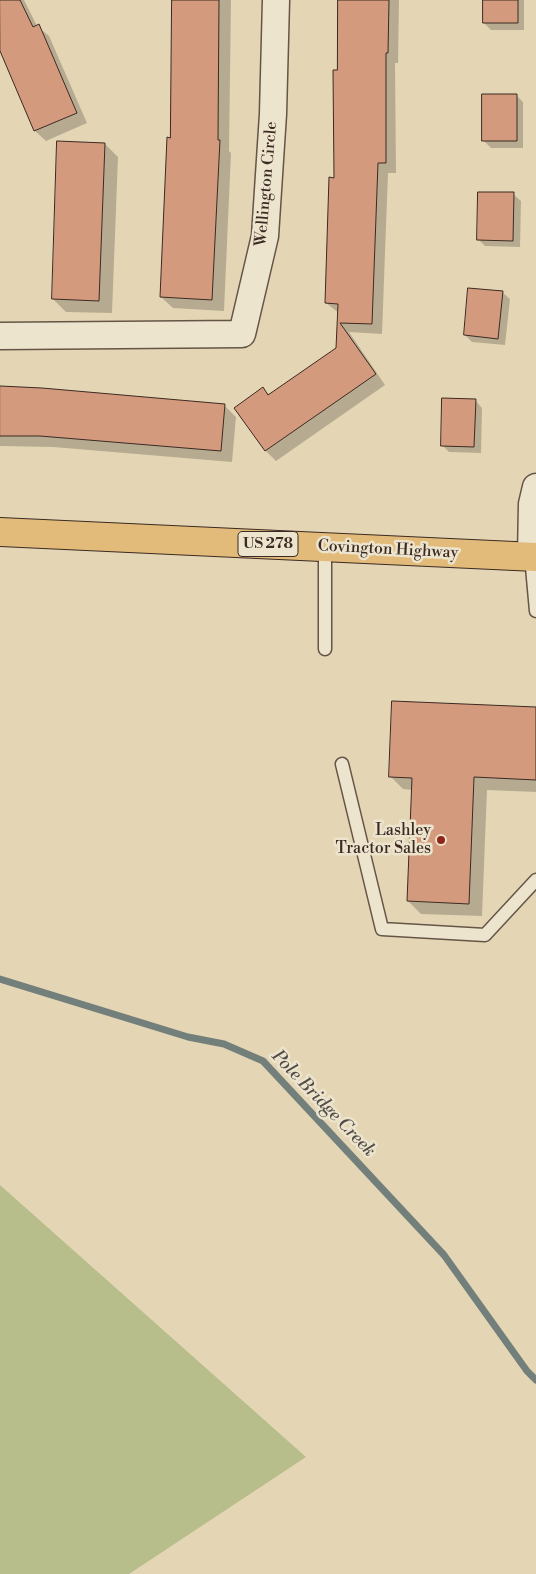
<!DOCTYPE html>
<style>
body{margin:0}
canvas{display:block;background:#e4d6b4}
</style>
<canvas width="536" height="1574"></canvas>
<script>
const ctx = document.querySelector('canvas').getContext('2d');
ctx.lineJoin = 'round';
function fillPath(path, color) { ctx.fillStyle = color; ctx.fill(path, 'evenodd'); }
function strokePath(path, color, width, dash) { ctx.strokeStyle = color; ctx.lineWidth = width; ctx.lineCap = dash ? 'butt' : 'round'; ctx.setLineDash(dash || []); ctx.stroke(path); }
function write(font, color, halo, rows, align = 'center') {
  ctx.font = font + ' "Libre Bodoni",serif'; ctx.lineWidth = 5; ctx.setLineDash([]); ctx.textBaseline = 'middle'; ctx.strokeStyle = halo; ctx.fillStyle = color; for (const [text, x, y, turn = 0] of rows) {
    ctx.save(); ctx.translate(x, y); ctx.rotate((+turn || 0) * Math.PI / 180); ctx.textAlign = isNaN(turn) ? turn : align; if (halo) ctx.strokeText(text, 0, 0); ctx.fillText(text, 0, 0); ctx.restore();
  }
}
fillPath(new Path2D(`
 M 0,1185 L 306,1457 L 129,1574 L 0,1574 Z`), '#b7bd8b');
fillPath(new Path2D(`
 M 0,0 L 24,0 L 37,26 L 49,36 L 87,123 L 46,141 L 35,131 L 0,48 Z
 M 173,0 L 231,0 L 229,151 L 231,153 L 224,311 L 173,308 L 161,297 L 171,139 Z
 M 339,0 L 399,0 L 398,63 L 395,63 L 396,173 L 388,173 L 382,334 L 349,332 L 385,385 L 276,461 L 266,451 L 236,408 L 263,389 L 270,395 L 337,348 L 339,313 L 326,303 L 335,179 Z
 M 484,0 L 524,0 L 524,30 L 491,30 L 484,23 Z
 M 516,95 L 523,102 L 523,148 L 491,148 L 483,140 Z
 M 105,144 L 118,157 L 112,313 L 66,312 L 53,299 Z
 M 513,194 L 521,201 L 520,247 L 485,246 L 478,239 Z
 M 502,292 L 510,299 L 505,345 L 472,342 L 465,335 Z
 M 0,388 L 225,406 L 236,417 L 232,462 L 53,447 L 0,446 Z
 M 475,400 L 482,408 L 481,453 L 449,452 L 442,445 Z
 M 536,708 L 536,792 L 487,790 L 482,916 L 421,914 L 408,901 L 413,790 L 403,789 L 390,776 Z`), '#0003');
strokePath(new Path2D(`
 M 0,979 L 188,1037 L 224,1044 L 263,1061 L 444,1255 L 527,1371 L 536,1380`), '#737f7b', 7);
const building = new Path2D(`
 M 0,0 L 20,0 L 33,27 L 39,24 L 77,113 L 34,131 L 0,51 Z
 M 172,0 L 219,0 L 218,140 L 220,140 L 212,300 L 160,297 L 167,137 L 170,138 Z
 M 338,0 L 389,0 L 388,53 L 386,53 L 386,163 L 378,163 L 372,324 L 340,323 L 376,374 L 265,451 L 234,408 L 263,387 L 268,395 L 336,348 L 338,304 L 325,303 L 329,177 L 334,178 L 333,70 L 337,70 Z
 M 483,0 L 518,0 L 518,23 L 483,23 Z
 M 482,94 L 517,94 L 517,141 L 482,141 Z
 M 57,141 L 105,143 L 99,301 L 52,299 Z
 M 478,192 L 514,192 L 513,241 L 477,240 Z
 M 468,288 L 503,291 L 498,339 L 464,335 Z
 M 0,386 L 42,388 L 225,404 L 221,451 L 40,436 L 0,436 Z
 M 442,398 L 476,399 L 474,447 L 441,446 Z
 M 392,701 L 536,707 L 536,780 L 474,777 L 469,904 L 407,901 L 412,778 L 389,777 Z`);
fillPath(building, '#d49a7d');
strokePath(building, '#3b2a23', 1);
const lane = new Path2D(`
 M 325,546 L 325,649
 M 531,556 L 536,611
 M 342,764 L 382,929 L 485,935 L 536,880`);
const street = new Path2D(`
 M 0,336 L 242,334 L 265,236 L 273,114 L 276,0
 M 531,556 L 532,504 L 536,487`);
const primary = new Path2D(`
 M 0,532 L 536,557`);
strokePath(lane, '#655547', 15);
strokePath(street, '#655547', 29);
strokePath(primary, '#3b2a23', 30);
strokePath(lane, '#ede4ce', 12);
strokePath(street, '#ede4ce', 26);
strokePath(primary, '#e2bb7a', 28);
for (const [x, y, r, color] of [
 [441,840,5,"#8f2418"]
]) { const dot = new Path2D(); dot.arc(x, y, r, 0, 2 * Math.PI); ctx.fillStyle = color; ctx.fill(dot); strokePath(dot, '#ede4ce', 2); }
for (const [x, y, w] of [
 [268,544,60]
]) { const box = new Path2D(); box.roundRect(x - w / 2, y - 12.5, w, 25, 4); ctx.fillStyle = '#ede4ce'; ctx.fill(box); strokePath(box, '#3b2a23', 1); }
write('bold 15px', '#3b2a23', null, [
 ["US 278",268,544]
]);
write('16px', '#3b2a23', '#ede4ce', [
 ["Wellington Circle",267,184,-85],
 ["Covington Highway",388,550,3]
]);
write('16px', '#3b2a23', '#ede4ce', [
 ["Lashley",431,831],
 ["Tractor Sales",431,849]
], 'right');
write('italic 18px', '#524d48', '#ede4ce', [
 ["Pole Bridge Creek",323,1104,46]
]);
</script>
